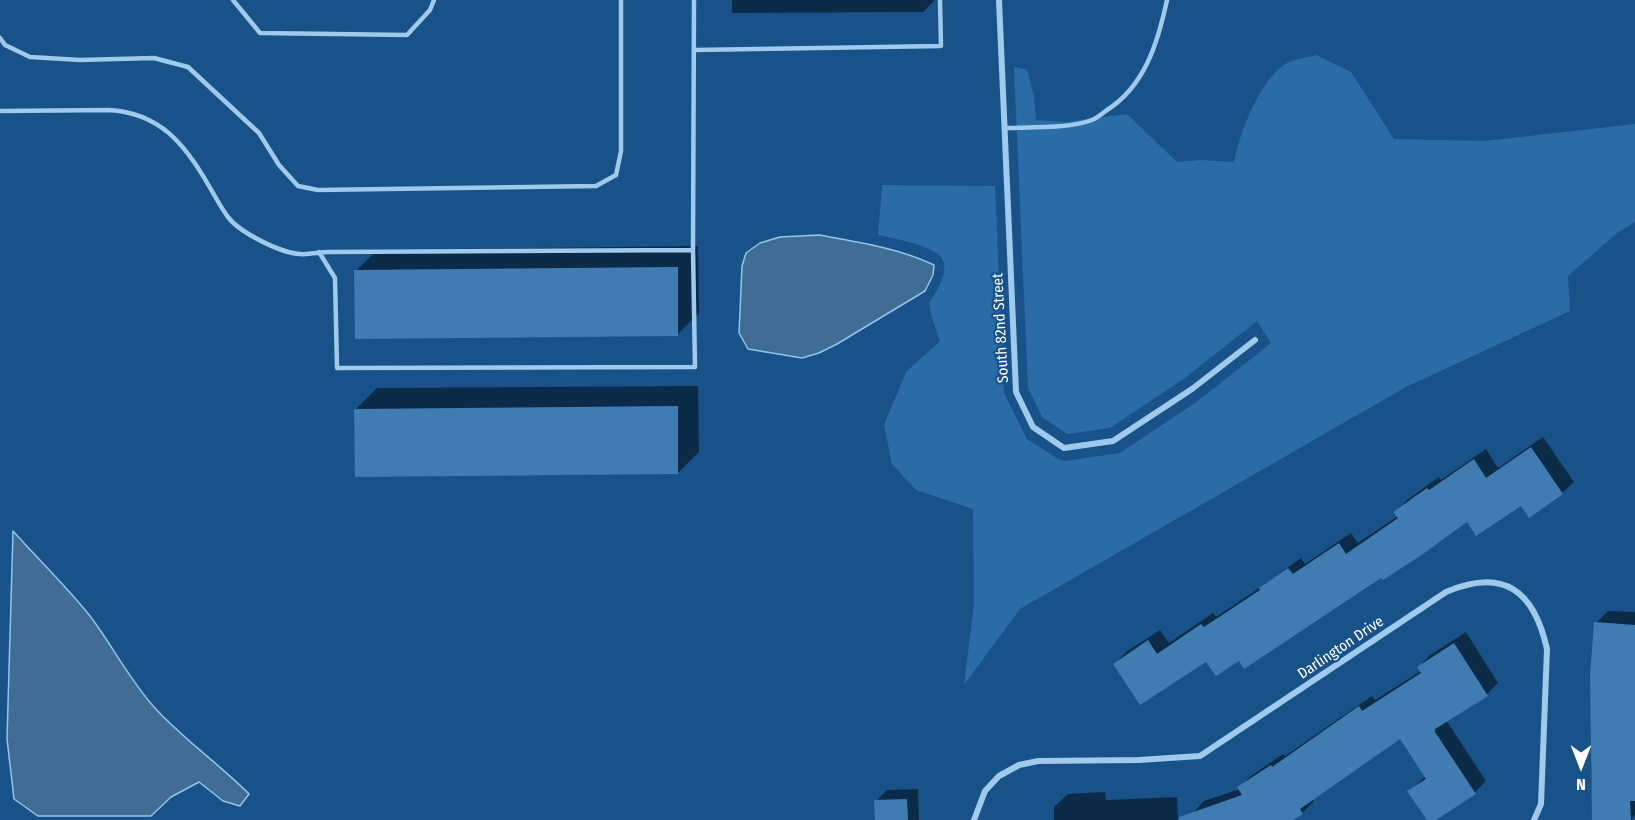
<!DOCTYPE html>
<style>
body{margin:0}
#map{position:relative;width:1635px;height:820px;overflow:hidden;background:#185288;font-family:"Fira Sans Condensed",sans-serif}
canvas{display:block}
.north{position:absolute;left:1551px;top:736px;width:60px;height:60px;-webkit-text-stroke:4px #185288;paint-order:stroke;rotate:180deg;font-size:16px;font-weight:700;line-height:24px;text-align:center;color:#fff}
.north::after{content:'';display:block;margin:auto;width:21px;height:27px;background:#fff;clip-path:polygon(50% 0,100% 100%,50% 72%,0 100%)}
</style>
<div id="map">
<canvas width="1635" height="820"></canvas>
<div class="north">N</div>
</div>
<script>
const ctx = document.querySelector('canvas').getContext('2d');
ctx.lineJoin = 'round';
function fillPath(path, color) { ctx.fillStyle = color; ctx.fill(path, 'evenodd'); }
function strokePath(path, color, width, dash) { ctx.strokeStyle = color; ctx.lineWidth = width; ctx.lineCap = dash ? 'butt' : 'round'; ctx.setLineDash(dash || []); ctx.stroke(path); }
function write(font, color, halo, rows, align = 'center') {
  ctx.font = font + ' "Fira Sans Condensed",sans-serif'; ctx.lineWidth = 4.5; ctx.setLineDash([]); ctx.textBaseline = 'middle'; ctx.strokeStyle = halo; ctx.fillStyle = color; for (const [text, x, y, turn = 0] of rows) {
    ctx.save(); ctx.translate(x, y); ctx.rotate((+turn || 0) * Math.PI / 180); ctx.textAlign = isNaN(turn) ? turn : align; if (halo) ctx.strokeText(text, 0, 0); ctx.fillText(text, 0, 0); ctx.restore();
  }
}
fillPath(new Path2D(`
 M 1316,55 L 1351,72 L 1394,139 L 1485,141 L 1635,124 L 1635,222 L 1617,233 L 1568,276 L 1570,311 L 1406,387 L 1020,609 L 964,685 L 974,604 L 973,509 L 916,490 L 892,464 L 884,425 L 906,372 L 940,341 L 931,315 L 929,302 C 935,296 937,289 941,282 C 944,275 947,262 940,256 C 927,244 895,239 878,235 L 882,185 L 995,186 L 1004,393 L 1027,439 L 1058,459 L 1065,461 L 1120,453 L 1198,401 L 1271,343 L 1257,321 L 1185,378 L 1110,428 L 1067,434 L 1042,417 L 1028,388 L 1014,67 L 1027,70 L 1034,96 L 1036,120 L 1066,122 L 1127,114 L 1177,162 L 1201,160 L 1234,162 C 1240,132 1259,82 1285,64 C 1293,59 1307,58 1316,55 Z`), '#2a6ca6');
const water = new Path2D(`
 M 819,235 C 858,242 898,248 934,265 L 933,275 L 925,291 L 837,344 L 819,353 L 802,358 L 748,349 L 739,333 L 742,266 L 746,253 L 760,243 L 780,237 Z
 M 13,531 C 38,559 66,586 90,616 C 112,645 129,679 154,707 C 183,739 218,763 249,794 L 240,806 L 223,801 L 199,782 L 171,797 L 151,816 L 38,816 L 14,799 L 7,739 Z`);
fillPath(water, '#416c93');
strokePath(water, '#91c5f0', 1.5);
fillPath(new Path2D(`
 M 732,0 L 935,0 L 923,12 L 732,13 Z
 M 698,246 L 699,313 L 678,334 L 356,271 L 377,250 Z
 M 698,386 L 699,452 L 678,473 L 356,409 L 377,388 Z
 M 1543,437 L 1574,482 L 1562,493 L 1529,516 L 1521,504 L 1467,520 L 1382,576 L 1239,658 L 1115,664 L 1126,652 L 1160,630 L 1169,643 L 1213,613 L 1216,617 L 1265,584 L 1301,558 L 1305,564 L 1351,533 L 1358,543 L 1398,516 L 1395,512 L 1407,500 L 1439,477 L 1441,480 L 1486,449 L 1498,468 Z
 M 1608,611 L 1635,612 L 1635,814 L 1631,820 L 1593,820 L 1591,767 L 1596,623 Z
 M 1466,632 L 1498,683 L 1487,694 L 1446,720 L 1486,781 L 1475,792 L 1433,820 L 1428,820 L 1409,791 L 1426,776 L 1401,737 L 1312,799 L 1314,801 L 1302,813 L 1291,820 L 1195,820 L 1193,813 L 1204,801 L 1240,789 L 1239,787 L 1251,776 L 1283,754 L 1285,756 L 1372,696 L 1375,700 L 1421,671 L 1419,667 L 1430,655 Z
 M 918,789 L 919,820 L 876,820 L 876,801 L 887,790 Z
 M 1105,792 L 1106,800 L 1177,797 L 1178,820 L 1054,820 L 1054,807 L 1068,794 Z`), '#0007');
fillPath(new Path2D(`
 M 678,267 L 678,336 L 355,339 L 354,270 Z
 M 678,406 L 678,474 L 355,477 L 354,409 Z
 M 1531,447 L 1563,494 L 1529,518 L 1521,506 L 1476,536 L 1467,522 L 1423,554 L 1383,580 L 1381,578 L 1244,669 L 1239,661 L 1216,676 L 1206,662 L 1140,705 L 1113,664 L 1148,640 L 1157,654 L 1201,624 L 1204,627 L 1260,590 L 1259,588 L 1288,568 L 1293,574 L 1339,543 L 1346,554 L 1398,518 L 1393,512 L 1427,488 L 1429,490 L 1474,459 L 1486,478 Z
 M 1594,622 L 1635,625 L 1635,801 L 1630,801 L 1631,820 L 1592,820 L 1590,676 Z
 M 1454,643 L 1488,696 L 1435,729 L 1435,732 L 1476,794 L 1436,820 L 1427,820 L 1407,791 L 1426,779 L 1400,739 L 1300,809 L 1303,814 L 1293,820 L 1179,820 L 1179,817 L 1242,795 L 1237,787 L 1271,765 L 1272,767 L 1359,706 L 1362,711 L 1421,673 L 1417,667 Z
 M 907,799 L 908,820 L 875,820 L 874,800 Z`), '#407cb1');
strokePath(new Path2D(`
 M 233,0 L 260,33 L 407,35 L 430,10 L 434,0
 M 0,38 L 5,45 L 30,57 L 80,60 L 154,58 L 188,67 L 259,133 L 279,165 L 298,186 L 318,190 L 596,186 L 616,175 L 621,151 L 621,0
 M 695,50 L 941,46 L 940,0
 M 0,111 L 109,110 C 160,113 185,144 209,186 C 215,196 221,208 228,217 C 240,233 281,253 300,254 C 309,255 319,252 328,252 L 693,250 L 695,367 L 337,368 L 335,278 L 319,252
 M 1004,128 C 1030,127 1068,129 1092,120 C 1097,118 1102,114 1107,110 C 1145,86 1158,42 1167,0
 M 693,250 L 694,0`), '#9fc9ed', 4.5);
strokePath(new Path2D(`
 M 999,0 L 1016,392 L 1033,427 L 1064,448 L 1113,441 L 1192,389 L 1255,340
 M 974,820 L 985,791 L 999,776 L 1019,765 L 1038,761 L 1139,760 L 1200,756 L 1446,592 C 1504,567 1534,591 1547,649 L 1541,804 L 1534,820`), '#9fc9ed', 6);
write('15px', '#fff', '#185288', [
 ["South 82nd Street",1001,328,-93],
 ["Darlington Drive",1341,648,-34]
]);
</script>
